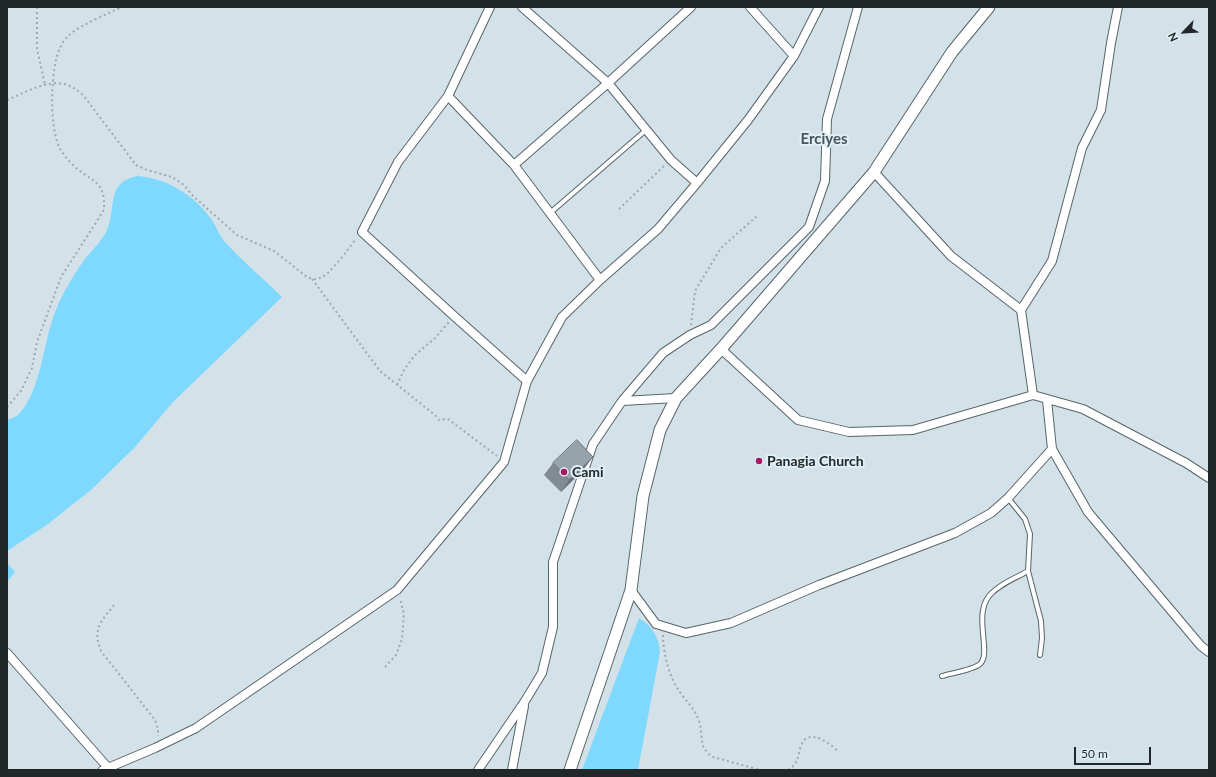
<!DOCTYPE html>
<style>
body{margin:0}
#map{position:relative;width:1216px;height:777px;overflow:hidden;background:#d3e1e8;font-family:Lato,sans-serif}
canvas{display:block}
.frame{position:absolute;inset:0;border:8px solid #22282a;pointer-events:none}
.north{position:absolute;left:1164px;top:12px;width:40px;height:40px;-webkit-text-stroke:3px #e0eff5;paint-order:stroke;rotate:245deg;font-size:11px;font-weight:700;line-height:16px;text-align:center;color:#22282a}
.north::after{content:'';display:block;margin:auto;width:14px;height:18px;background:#22282a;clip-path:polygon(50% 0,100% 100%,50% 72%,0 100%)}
.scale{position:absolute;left:1074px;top:747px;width:77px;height:18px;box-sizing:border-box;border:2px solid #22282a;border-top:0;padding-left:5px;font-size:12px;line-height:14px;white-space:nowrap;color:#22282a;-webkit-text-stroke:3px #e0eff5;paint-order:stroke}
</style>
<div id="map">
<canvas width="1216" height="777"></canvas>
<div class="frame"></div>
<div class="north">N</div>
<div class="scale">50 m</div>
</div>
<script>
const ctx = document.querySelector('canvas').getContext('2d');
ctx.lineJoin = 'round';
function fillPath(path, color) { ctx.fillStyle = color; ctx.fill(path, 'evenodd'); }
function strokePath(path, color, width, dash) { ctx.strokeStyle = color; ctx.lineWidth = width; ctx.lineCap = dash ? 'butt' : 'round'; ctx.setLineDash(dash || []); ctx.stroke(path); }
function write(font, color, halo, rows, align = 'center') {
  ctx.font = font + ' Lato,sans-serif'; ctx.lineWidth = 4; ctx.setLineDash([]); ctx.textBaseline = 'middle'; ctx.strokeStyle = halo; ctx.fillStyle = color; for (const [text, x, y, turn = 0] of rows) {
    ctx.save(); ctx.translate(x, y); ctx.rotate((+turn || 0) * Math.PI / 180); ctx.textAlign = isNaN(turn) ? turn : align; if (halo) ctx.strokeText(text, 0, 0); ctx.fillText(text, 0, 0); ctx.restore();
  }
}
fillPath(new Path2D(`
 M 137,176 C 167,178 194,195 212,220 C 216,226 219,235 224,241 C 242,261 263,278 282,297 L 173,402 L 135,447 L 92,489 L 48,524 L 7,551 L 7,420 C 10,419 15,417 18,415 C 40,393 43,347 53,318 C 60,297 72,277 85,259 C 93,249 102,241 107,230 C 117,207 105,183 137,176 Z
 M 7,563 L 15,572 L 7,582 Z
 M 639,618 C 652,626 659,637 660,652 L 638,770 L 582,770 Z`), '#7fd9ff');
const lane = new Path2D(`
 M 550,213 L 646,130
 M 1008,498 L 1025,519 L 1030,534 L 1028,571 L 1041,621 L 1042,638 L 1040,655
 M 942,676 C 952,673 973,670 980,664 C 992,653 973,616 989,596 C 999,584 1016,578 1028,571`);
const street = new Path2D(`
 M 490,7 L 448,96 L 398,162 L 362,232 L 454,316 L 527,381
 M 522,7 L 608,83 L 671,160 L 697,183
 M 750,7 L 794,56
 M 448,96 L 514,165 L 600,280
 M 514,165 L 608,83 L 691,7
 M 874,172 L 951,256 L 1021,310
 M 721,349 L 798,420 L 849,432 L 913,430 L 1033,395 L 1083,409 L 1186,463 L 1209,478
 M 1033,395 L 1021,310 L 1052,261 L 1082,148 L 1101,110 L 1111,43 L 1118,7
 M 1047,400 L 1052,449 L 1088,512 L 1201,646 L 1209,652
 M 622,401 L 663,353 L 690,335 L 711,325 L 809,227 L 825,181 L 827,119 L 858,7
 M 631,590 L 656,624 L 686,633 L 731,623 L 819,585 L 955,533 L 991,513 L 1008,498 L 1052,449
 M 7,653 L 110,770
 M 103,770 L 155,748 L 196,728 L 397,590 L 504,462 L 527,381 L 562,317 L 600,280 L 658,229 L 697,183 L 748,120 L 794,56 L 819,7
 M 478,770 L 525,701 L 542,673 L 553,627 L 553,562 L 593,444 L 622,401 L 676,398
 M 512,770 L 524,706`);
const secondary = new Path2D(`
 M 570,770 L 631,590 L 643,496 L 660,430 L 676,398 L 721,349 L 874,172 L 952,52 L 989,7`);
strokePath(lane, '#58656a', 6);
strokePath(street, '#58656a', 10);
strokePath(secondary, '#58656a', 13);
strokePath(new Path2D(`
 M 37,7 L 37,49 L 45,85
 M 7,100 C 24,93 46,80 64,84 C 72,86 77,90 83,95 L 136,165 L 147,170 L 172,177 L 184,185 L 193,196 L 237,235 L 274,251 L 307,277 C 312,279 317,280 322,277 C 331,273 349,248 356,239
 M 619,209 L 664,166
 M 312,279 L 380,371 L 435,415 L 439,420 L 448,419 L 497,456
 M 691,325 L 695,291 L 721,248 L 757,216
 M 397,385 L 404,370 L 414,356 L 435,338 L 449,322
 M 7,407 L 21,391 L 32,368 L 37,342 L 61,277 L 104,210 C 106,178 89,182 72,164 C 68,160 65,156 62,152 C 49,133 51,82 56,60 C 58,51 62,42 68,36 C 80,25 107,14 122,7
 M 114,605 C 101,622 92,628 101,651 L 155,720 L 158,729 L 158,736
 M 663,635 C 663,653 669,676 679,691 C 686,701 695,709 699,721 C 704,736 697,747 713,757 L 760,770
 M 385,667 L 396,655 L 402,639 L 404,614 L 400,599
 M 788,770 C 800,762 797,757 801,746 C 808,726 830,744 838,751`), '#9da9ae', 2, [2, 3]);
strokePath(lane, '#fff', 4);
strokePath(street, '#fff', 8);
strokePath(secondary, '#fff', 11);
fillPath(new Path2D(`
 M 553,463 L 584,469 L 561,492 L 544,475 Z`), '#818c92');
fillPath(new Path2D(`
 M 593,457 L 584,469 L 561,492 L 569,480 Z`), '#697277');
const building = new Path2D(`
 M 577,440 L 593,457 L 569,480 L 553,463 Z`);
fillPath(building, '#96a3aa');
strokePath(building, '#697277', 1);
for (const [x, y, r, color] of [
 [759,461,4,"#a41b63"],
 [564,472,4,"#a41b63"]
]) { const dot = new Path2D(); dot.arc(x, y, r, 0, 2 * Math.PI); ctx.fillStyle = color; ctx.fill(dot); strokePath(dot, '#e0eff5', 1.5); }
write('bold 14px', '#22282a', '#e0eff5', [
 ["Panagia Church",767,461],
 ["Cami",572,472]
], 'left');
write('bold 15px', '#49555b', '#e0eff5', [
 ["Erciyes",824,139]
]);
</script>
